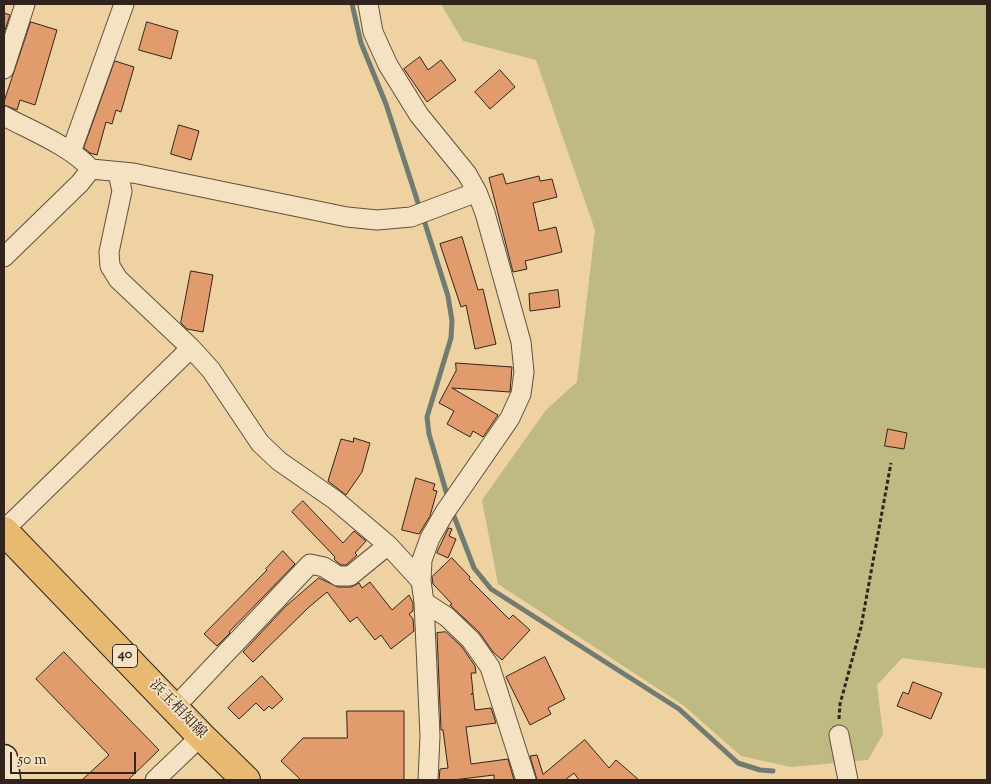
<!DOCTYPE html>
<meta charset="utf-8">
<style>
body{margin:0}
#map{position:relative;width:991px;height:784px;overflow:hidden;background:#eed2a2;font-family:"Sorts Mill Goudy",serif}
canvas{display:block}
.frame{position:absolute;inset:0;border:5px solid #32241c;pointer-events:none}
.scale{position:absolute;left:10px;top:752px;width:126px;height:22px;box-sizing:border-box;border:2px solid #32241c;border-top:0;padding-left:6px;font-size:15px;line-height:18px;white-space:nowrap;color:#32241c;-webkit-text-stroke:4px #f4e2c3;paint-order:stroke}
</style>
<div id="map">
<canvas width="991" height="784"></canvas>
<div class="frame"></div>
<div class="scale">50 m</div>
</div>
<script>
const ctx = document.querySelector('canvas').getContext('2d');
ctx.lineJoin = 'round';
function fillPath(path, color) { ctx.fillStyle = color; ctx.fill(path, 'evenodd'); }
function strokePath(path, color, width, dash) { ctx.strokeStyle = color; ctx.lineWidth = width; ctx.lineCap = dash ? 'butt' : 'round'; ctx.setLineDash(dash || []); ctx.stroke(path); }
function write(font, color, halo, rows, align = 'center') {
  ctx.font = font + ' "Sorts Mill Goudy","Noto Serif JP",serif'; ctx.lineWidth = 4; ctx.setLineDash([]); ctx.textBaseline = 'middle'; ctx.strokeStyle = halo; ctx.fillStyle = color; for (const [text, x, y, turn = 0] of rows) {
    ctx.save(); ctx.translate(x, y); ctx.rotate((+turn || 0) * Math.PI / 180); ctx.textAlign = isNaN(turn) ? turn : align; if (halo) ctx.strokeText(text, 0, 0); ctx.fillText(text, 0, 0); ctx.restore();
  }
}
fillPath(new Path2D(`
 M 443,4 L 987,4 L 987,669 L 902,658 L 877,685 L 883,734 L 868,760 L 791,767 L 741,756 L 683,705 L 498,584 L 482,500 L 546,410 L 577,382 L 595,230 L 536,60 L 463,41 L 442,6 Z`), '#beba81');
strokePath(new Path2D(`
 M 352,4 L 361,43 L 386,104 L 420,209
 M 423,217 L 448,296 L 452,321 L 451,338 L 427,417 L 429,434 L 448,498
 M 452,511 L 474,568 L 491,589 L 679,709 L 738,763 L 760,770 L 773,771`), '#707c72', 5);
const building = new Path2D(`
 M 4,13 L 10,15 L 5,30 L 4,30 Z
 M 31,22 L 57,30 L 35,105 L 20,100 L 17,110 L 4,105 L 4,102 Z
 M 147,22 L 178,31 L 171,59 L 139,50 Z
 M 420,57 L 428,70 L 441,60 L 456,80 L 427,102 L 404,69 Z
 M 115,61 L 134,67 L 121,112 L 116,110 L 112,124 L 106,122 L 97,155 L 90,153 L 84,148 Z
 M 500,70 L 515,87 L 490,109 L 475,92 Z
 M 179,125 L 199,131 L 191,160 L 171,154 Z
 M 503,174 L 506,184 L 539,176 L 540,181 L 552,179 L 557,197 L 533,203 L 539,231 L 556,227 L 562,252 L 525,261 L 527,269 L 513,272 L 489,178 Z
 M 462,237 L 478,290 L 483,289 L 496,344 L 475,349 L 466,305 L 461,307 L 440,244 Z
 M 191,271 L 213,275 L 203,332 L 187,329 L 181,323 Z
 M 558,290 L 560,307 L 530,311 L 529,294 Z
 M 456,363 L 512,367 L 510,392 L 452,388 L 498,415 L 483,437 L 473,431 L 470,437 L 447,424 L 454,411 L 439,403 L 456,371 Z
 M 888,429 L 907,433 L 904,449 L 885,446 Z
 M 354,438 L 370,443 L 362,472 L 346,495 L 328,481 L 341,439 L 353,442 Z
 M 416,478 L 435,484 L 433,490 L 437,491 L 430,516 L 419,534 L 402,530 Z
 M 303,501 L 343,543 L 354,531 L 366,541 L 355,553 L 357,555 L 346,565 L 341,565 L 337,562 L 334,559 L 335,557 L 292,512 Z
 M 449,528 L 452,529 L 449,536 L 456,539 L 448,558 L 437,553 Z
 M 283,551 L 295,564 L 229,632 L 230,633 L 217,646 L 204,634 L 267,570 L 266,569 Z
 M 452,558 L 470,577 L 469,579 L 509,619 L 513,615 L 530,630 L 502,660 L 493,652 L 479,632 L 450,605 L 452,604 L 433,584 L 432,577 Z
 M 319,578 L 338,587 L 351,587 L 359,583 L 362,588 L 370,582 L 392,610 L 409,595 L 413,603 L 413,611 L 409,614 L 413,619 L 414,631 L 391,649 L 381,635 L 375,640 L 357,617 L 350,622 L 327,592 L 309,607 L 253,662 L 243,652 L 285,607 Z
 M 446,632 L 462,647 L 475,666 L 476,673 L 471,673 L 473,692 L 471,695 L 473,693 L 475,710 L 491,708 L 496,723 L 466,727 L 471,764 L 508,759 L 514,780 L 494,780 L 494,775 L 453,780 L 439,780 L 440,769 L 448,768 L 443,730 L 441,730 L 437,633 Z
 M 64,652 L 159,750 L 128,780 L 82,780 L 109,755 L 36,679 Z
 M 545,657 L 565,699 L 548,708 L 551,714 L 530,725 L 506,677 Z
 M 262,676 L 283,699 L 272,709 L 269,706 L 264,711 L 256,703 L 239,719 L 228,708 Z
 M 913,682 L 942,693 L 931,719 L 897,706 L 903,692 L 908,694 Z
 M 347,711 L 404,711 L 404,780 L 301,780 L 281,761 L 303,738 L 347,738 Z
 M 585,740 L 609,768 L 616,760 L 639,780 L 579,780 L 574,773 L 565,780 L 537,780 L 530,756 L 537,755 L 543,774 Z`);
fillPath(building, '#e19b6c');
strokePath(building, '#32241c', 1);
const street = new Path2D(`
 M 368,4 L 373,32 L 388,65 L 419,115 L 467,174 L 477,192 L 485,213 L 521,342 L 524,372 L 521,394 L 510,418 L 445,512 L 430,538 L 422,560 L 421,581 L 424,602 L 430,736 L 428,780
 M 4,69 L 25,4
 M 4,116 C 32,131 70,146 91,169 L 133,173 L 347,217 L 377,220 L 411,217 L 477,192
 M 71,152 L 124,4
 M 118,173 L 122,191 L 109,252 L 110,266 L 118,279 L 191,348 L 211,370 L 260,443 L 279,461 L 335,500 L 388,545 L 421,581
 M 4,257 L 80,183 L 91,169
 M 4,530 L 191,348
 M 424,602 L 447,617 L 471,640 L 490,667 L 526,780
 M 174,708 L 310,564 L 324,567 L 338,576 L 350,576 L 388,545
 M 839,735 L 848,780
 M 155,780 L 201,736`);
const secondary = new Path2D(`
 M 4,758 L 7,780`);
const primary = new Path2D(`
 M 4,531 L 201,736 L 246,780`);
strokePath(street, '#61503e', 21);
strokePath(secondary, '#32241c', 29);
strokePath(primary, '#32241c', 30);
strokePath(new Path2D(`
 M 839,719 L 840,704 L 861,627 L 891,463`), '#32241c', 3, [4, 2.5]);
strokePath(street, '#f4e2c3', 19);
strokePath(secondary, '#f4e2c3', 26);
strokePath(primary, '#e7b971', 28);
for (const [x, y, w] of [
 [125,656,25]
]) { const box = new Path2D(); box.roundRect(x - w / 2, y - 11.5, w, 23, 4); ctx.fillStyle = '#f4e2c3'; ctx.fill(box); strokePath(box, '#32241c', 1); }
write('bold 14px', '#32241c', null, [
 ["40",125,656]
]);
write('15px', '#32241c', '#f4e2c3', [
 ["浜玉相知線",177,710,46]
]);
</script>
